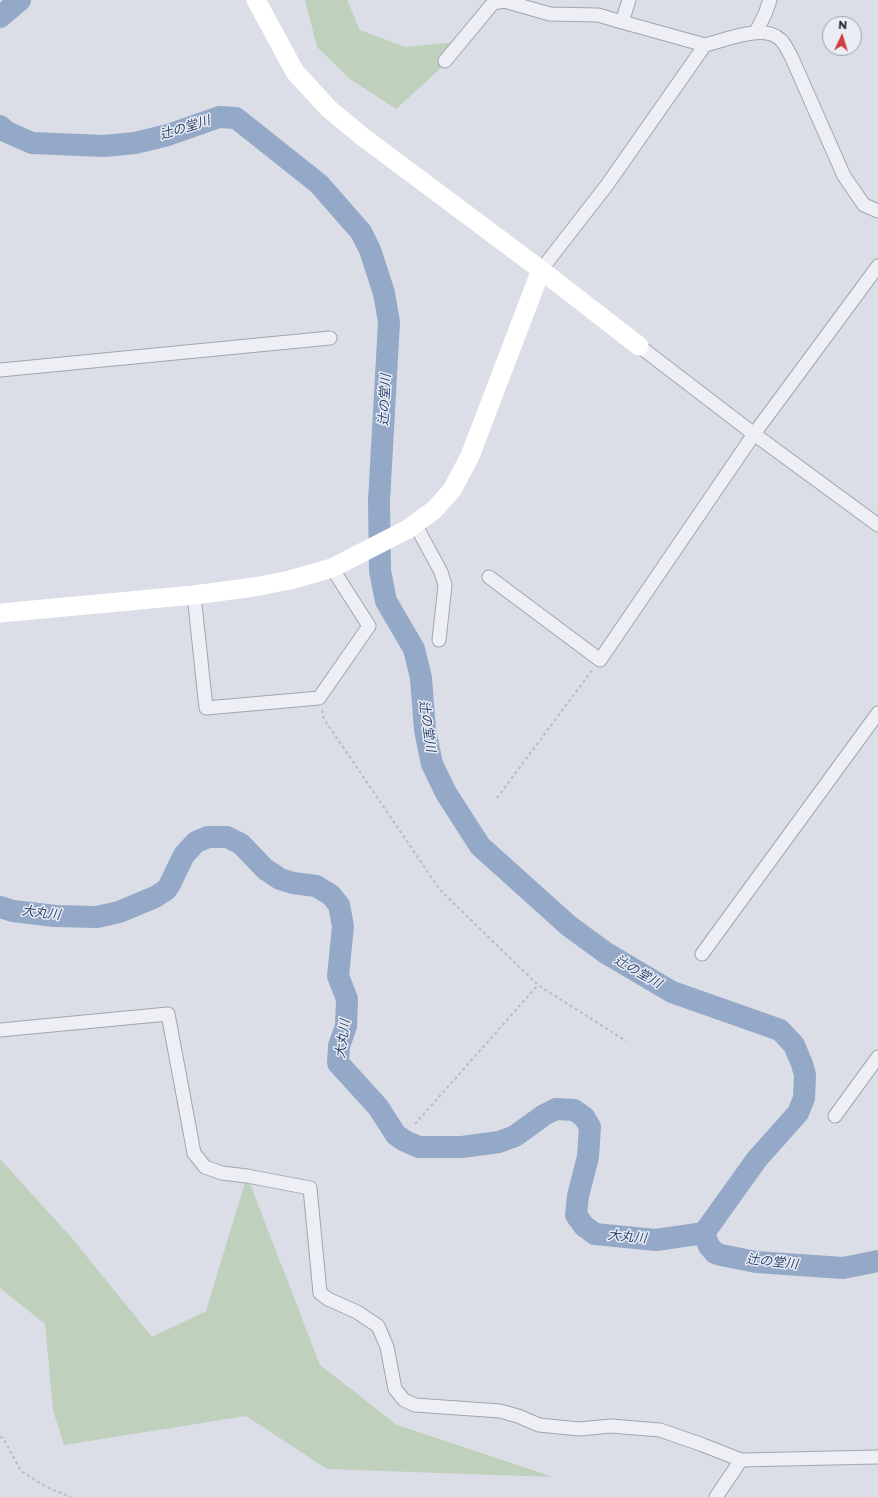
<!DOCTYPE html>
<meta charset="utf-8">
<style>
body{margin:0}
#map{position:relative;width:878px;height:1497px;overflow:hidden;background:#dbdee6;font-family:Montserrat,sans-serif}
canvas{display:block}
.north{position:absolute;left:822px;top:16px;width:40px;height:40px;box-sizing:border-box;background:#eaedf4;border:1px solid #9b9faa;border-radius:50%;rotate:4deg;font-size:11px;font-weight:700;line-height:16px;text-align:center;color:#252b3c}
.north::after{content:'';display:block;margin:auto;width:14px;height:18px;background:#d13a41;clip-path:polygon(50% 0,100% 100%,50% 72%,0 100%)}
</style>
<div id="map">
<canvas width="878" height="1497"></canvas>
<div class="north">N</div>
</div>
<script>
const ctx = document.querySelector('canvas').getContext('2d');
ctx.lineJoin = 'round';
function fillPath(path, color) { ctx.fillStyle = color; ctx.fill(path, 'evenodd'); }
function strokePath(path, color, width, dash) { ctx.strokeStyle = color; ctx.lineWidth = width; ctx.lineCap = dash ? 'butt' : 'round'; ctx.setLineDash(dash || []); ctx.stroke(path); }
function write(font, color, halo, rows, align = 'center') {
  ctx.font = font + ' Montserrat,"Noto Sans JP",sans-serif'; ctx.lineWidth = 3; ctx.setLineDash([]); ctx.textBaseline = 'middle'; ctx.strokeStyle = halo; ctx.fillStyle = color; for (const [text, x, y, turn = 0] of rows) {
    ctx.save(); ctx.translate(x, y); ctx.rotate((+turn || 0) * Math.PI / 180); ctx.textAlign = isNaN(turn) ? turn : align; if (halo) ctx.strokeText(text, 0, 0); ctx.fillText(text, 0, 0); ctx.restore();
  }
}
fillPath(new Path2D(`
 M 305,0 L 347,0 L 360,30 L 405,47 L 466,41 L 453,57 L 396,109 L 350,79 L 317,47 Z
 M 0,1159 L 71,1237 L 152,1337 L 206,1311 L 247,1176 L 320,1365 L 397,1425 L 553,1477 L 327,1469 L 246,1416 L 64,1445 L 53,1410 L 45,1324 L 0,1288 Z`), '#bfd0bc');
strokePath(new Path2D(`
 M 0,17 L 20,0
 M 0,126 L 7,132 L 32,143 L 104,146 L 135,143 L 168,135 L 219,117 L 236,118 L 319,184 L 361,232 L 370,250 L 384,293 L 389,322 L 379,501 L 380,571 L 386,601 L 414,649 L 421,678 L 425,730 L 432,764 L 446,793 L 480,846 L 569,926 L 606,953 L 672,992 L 780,1030 L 794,1045 L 802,1064 L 805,1075 L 804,1098 L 798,1113 L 757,1159 L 704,1233
 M 0,907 L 13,911 L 55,916 L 97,917 L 119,912 L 155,897 L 166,890 L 169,886 L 184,855 L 196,842 L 208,837 L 227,837 L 241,844 L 265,869 L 280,879 L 293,883 L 316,886 L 331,895 L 339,905 L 343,926 L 338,976 L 347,999 L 346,1026 L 339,1046 L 338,1063 L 378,1107 L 396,1135 L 405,1141 L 419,1147 L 462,1147 L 499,1142 L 515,1136 L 544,1115 L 556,1109 L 574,1110 L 584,1117 L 590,1127 L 588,1157 L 578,1196 L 576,1215 L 584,1226 L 595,1234 L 656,1240 L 704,1233
 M 704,1233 L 709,1246 L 715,1253 L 721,1255 L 756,1262 L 843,1268 L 878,1261`), '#94a8c8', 22);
const street = new Path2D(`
 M 629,0 L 622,22 L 705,45
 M 756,32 L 765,14 L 770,0
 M 445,61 L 493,3 L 504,1 L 550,14 L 598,15 L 622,22
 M 541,270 L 607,185 L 705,45 C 726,40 764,23 781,40 C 785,44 788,51 791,56 L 844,176 L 864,205 L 878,211
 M 639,346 L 754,434 L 878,525
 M 0,370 L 330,338
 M 415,524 L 441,572 L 445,585 L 439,640
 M 489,577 L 600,660 L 754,434 L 878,266
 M 194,595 L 206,708 L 319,698 L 369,626 L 332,568
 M 702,954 L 878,713
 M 0,1030 L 168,1014 L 194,1153 L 205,1167 L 222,1173 L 247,1176 L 310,1188 L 320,1293 L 328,1299 L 357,1312 L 378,1326 L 387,1347 L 395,1389 L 404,1400 L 415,1405 L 500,1411 L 518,1416 L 539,1425 L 579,1429 L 611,1426 L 660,1430 L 703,1445 L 741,1460 L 878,1457
 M 835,1116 L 878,1057
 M 716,1497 L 741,1460`);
strokePath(street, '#a1a5b0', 15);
strokePath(new Path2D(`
 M 322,710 L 324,719 L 440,890 L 538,985 L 626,1041
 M 497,798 L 593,669
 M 415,1124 L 538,985
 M 0,1437 L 3,1438 L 21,1471 L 46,1487 L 71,1497`), '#babcc4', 2, [3, 3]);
strokePath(street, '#eeeff4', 13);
strokePath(new Path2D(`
 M 256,0 L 295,72 L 329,109 L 363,137 L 541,270 L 639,346
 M 0,613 L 194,595 L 254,587 L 290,580 L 332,568 L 408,529 L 434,510 L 452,490 L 470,456 L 541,270`), '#fff', 19);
write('italic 13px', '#2e4571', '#eaedf4', [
 ["辻の堂川",185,128,-17],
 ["辻の堂川",385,400,-87],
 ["辻の堂川",427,726,82],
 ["大丸川",41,913,7],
 ["辻の堂川",638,972,30],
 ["大丸川",343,1039,-82],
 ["大丸川",627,1237,5],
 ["辻の堂川",772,1262,6]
]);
</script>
